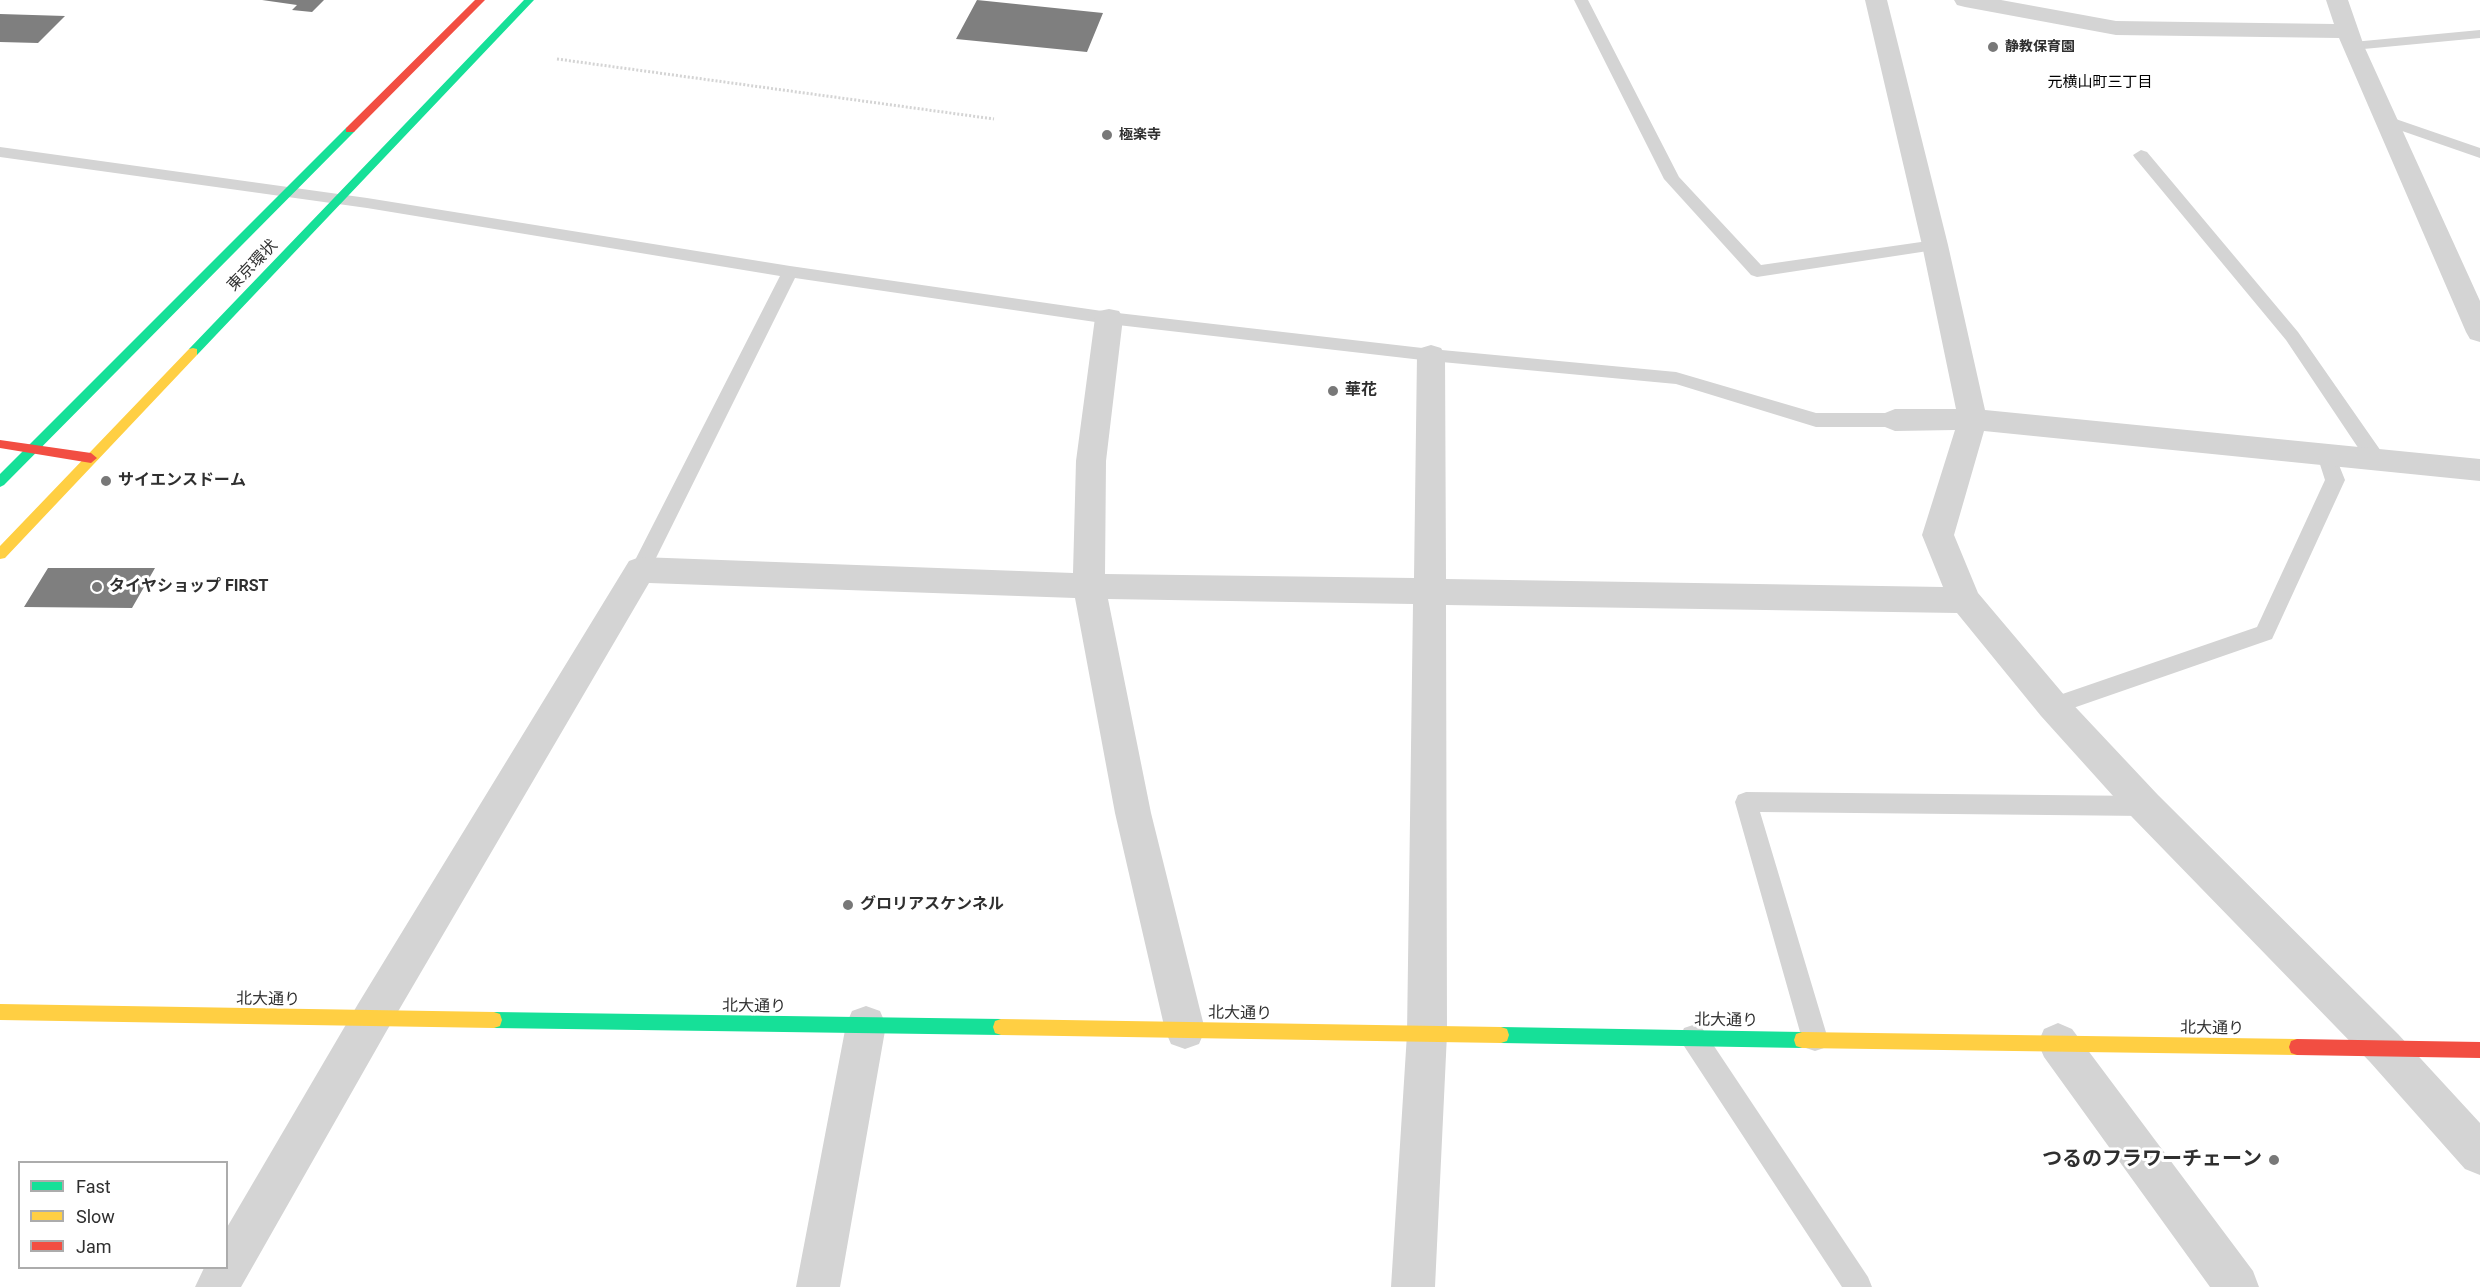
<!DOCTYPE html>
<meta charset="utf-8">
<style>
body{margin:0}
#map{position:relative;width:2480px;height:1287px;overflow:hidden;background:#fff;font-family:Roboto,sans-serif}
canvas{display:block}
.legend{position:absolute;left:18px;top:1161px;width:210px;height:108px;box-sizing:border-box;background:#fff;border:2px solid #acacac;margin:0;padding:8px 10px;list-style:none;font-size:18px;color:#2f2f2f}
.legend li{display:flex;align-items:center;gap:12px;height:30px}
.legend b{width:30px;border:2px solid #acacac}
</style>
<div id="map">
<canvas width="2480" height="1287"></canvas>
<ul class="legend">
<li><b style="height:8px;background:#16e098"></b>Fast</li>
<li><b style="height:8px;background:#ffcf43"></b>Slow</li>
<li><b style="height:8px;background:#f24e42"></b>Jam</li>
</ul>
</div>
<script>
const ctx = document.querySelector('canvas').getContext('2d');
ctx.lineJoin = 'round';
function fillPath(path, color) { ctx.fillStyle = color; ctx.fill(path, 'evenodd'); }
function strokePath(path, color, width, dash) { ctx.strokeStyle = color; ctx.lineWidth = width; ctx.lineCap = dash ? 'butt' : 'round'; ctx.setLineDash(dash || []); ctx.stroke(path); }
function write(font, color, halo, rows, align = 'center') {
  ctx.font = font + ' Roboto,"Noto Sans JP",sans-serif'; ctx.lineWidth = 6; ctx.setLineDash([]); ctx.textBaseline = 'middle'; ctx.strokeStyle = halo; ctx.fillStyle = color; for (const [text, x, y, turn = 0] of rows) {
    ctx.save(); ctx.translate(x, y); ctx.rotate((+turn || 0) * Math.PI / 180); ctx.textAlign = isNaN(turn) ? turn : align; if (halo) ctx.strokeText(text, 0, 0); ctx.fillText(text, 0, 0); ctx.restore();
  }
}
fillPath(new Path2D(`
 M 262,0 L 324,0 L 312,12 L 292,10 L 297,5 Z
 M 977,0 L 1103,13 L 1087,52 L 956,39 Z
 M 0,14 L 65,16 L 38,43 L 0,42 Z
 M 48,568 L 155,568 L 132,608 L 24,607 Z`), '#7f7f7f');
strokePath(new Path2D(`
 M 557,59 L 994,119`), '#d4d4d4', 3, [2, 2]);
fillPath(new Path2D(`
 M 1574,0 L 1588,0 L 1679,177 L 1761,265 L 1935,240 L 1941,241 L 1943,245 L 1941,249 L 1757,277 L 1751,275 L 1664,179 Z
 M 2480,30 L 2480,38 L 2353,50 L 2346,46 L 2353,42 Z
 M 2387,116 L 2480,148 L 2480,158 L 2382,124 L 2379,121 Z
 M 0,147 L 367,198 L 790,266 L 1109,312 L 1431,349 L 1676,372 L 1816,413 L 1895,413 L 1902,415 L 1904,420 L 1902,425 L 1895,427 L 1816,427 L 1676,384 L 1431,361 L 1109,324 L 795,278 L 650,570 L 647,576 L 640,578 L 633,576 L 630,570 L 780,276 L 367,208 L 0,157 Z
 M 2141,150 L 2147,152 L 2298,332 L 2383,454 L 2386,459 L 2383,464 L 2376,466 L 2369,464 L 2286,340 L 2135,158 L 2133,155 Z
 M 2326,448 L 2333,450 L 2345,480 L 2272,639 L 2053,715 L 2045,712 L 2042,706 L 2045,700 L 2257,627 L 2325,480 L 2317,455 L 2319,450 Z
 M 1746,792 L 2145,796 L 2153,799 L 2156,806 L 2153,813 L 2145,816 L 1760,812 L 1828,1039 L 1824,1048 L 1815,1051 L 1806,1048 L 1802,1039 L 1735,802 L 1738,795 Z
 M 1693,1025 L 1702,1028 L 1868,1277 L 1872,1287 L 1842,1287 L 1684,1046 L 1680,1037 L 1684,1028 Z`), '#d4d4d4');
fillPath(new Path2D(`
 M 1865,0 L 1887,0 L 1948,245 L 1985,410 L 2480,459 L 2480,481 L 1984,431 L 1954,535 L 1978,593 L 2065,696 L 2158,795 L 2398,1034 L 2480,1123 L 2480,1175 L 2465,1169 L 2370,1062 L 2132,817 L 2041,716 L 1957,613 L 1446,605 L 1447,1034 L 1435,1287 L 1391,1287 L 1407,1034 L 1413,604 L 1108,599 L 1151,813 L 1205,1030 L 1199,1044 L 1185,1049 L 1171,1044 L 1165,1030 L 1115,813 L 1075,598 L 649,583 L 386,1032 L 241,1287 L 195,1287 L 204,1268 L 226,1268 L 226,1229 L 358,1004 L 629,561 L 640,557 L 1073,573 L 1076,461 L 1095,318 L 1099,311 L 1109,309 L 1119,311 L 1123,318 L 1106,461 L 1105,574 L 1414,578 L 1417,355 L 1421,348 L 1431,345 L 1441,348 L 1445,355 L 1446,579 L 1943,587 L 1922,535 L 1955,430 L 1895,431 L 1885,427 L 1880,420 L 1885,413 L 1895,409 L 1956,409 L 1922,245 Z
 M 1954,0 L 2001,0 L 2116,21 L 2334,24 L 2326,0 L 2348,0 L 2364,46 L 2480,301 L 2480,342 L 2470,339 L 2466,332 L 2339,38 L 2116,35 L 1965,7 L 1957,5 Z
 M 866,1006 L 880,1011 L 886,1025 L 840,1287 L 796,1287 L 846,1025 L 852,1011 Z
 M 2058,1023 L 2072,1029 L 2253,1271 L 2259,1287 L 2210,1287 L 2044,1057 L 2038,1043 L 2044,1029 Z`), '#d4d4d4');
fillPath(new Path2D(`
 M 524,0 L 534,0 L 197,355 L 189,355 L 189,349 Z
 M 350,127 L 355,130 L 354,132 L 4,485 L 0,487 L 0,474 L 346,128 Z
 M 494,1012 L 1001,1019 L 1007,1021 L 1009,1027 L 1007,1033 L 1001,1035 L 494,1028 L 488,1026 L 486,1020 L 488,1014 Z
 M 1501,1027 L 1802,1032 L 1808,1034 L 1810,1040 L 1808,1046 L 1802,1048 L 1501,1043 L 1495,1041 L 1493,1035 L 1495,1029 Z`), '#16e098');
fillPath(new Path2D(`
 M 193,348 L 197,349 L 197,355 L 5,558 L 0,559 L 0,546 L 189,349 Z
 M 0,1004 L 494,1012 L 500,1014 L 502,1020 L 500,1026 L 494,1028 L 0,1020 Z
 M 1001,1019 L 1501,1027 L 1507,1029 L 1509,1035 L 1507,1041 L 1501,1043 L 1001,1035 L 995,1033 L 993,1027 L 995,1021 Z
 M 1802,1032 L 2297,1039 L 2303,1041 L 2305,1047 L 2303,1053 L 2297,1055 L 1802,1048 L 1796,1046 L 1794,1040 L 1796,1034 Z`), '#ffcf43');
fillPath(new Path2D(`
 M 475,0 L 485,0 L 354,132 L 346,132 L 346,128 Z
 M 0,440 L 91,453 L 97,458 L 91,463 L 0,448 Z
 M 2297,1039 L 2480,1042 L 2480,1058 L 2297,1055 L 2291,1053 L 2289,1047 L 2291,1041 Z`), '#f24e42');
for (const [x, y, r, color] of [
 [1993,47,6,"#787878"],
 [1107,135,6,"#787878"],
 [1333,391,6,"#787878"],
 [106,481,6,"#787878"],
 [97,587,6,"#787878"],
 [848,905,6,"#787878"],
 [2274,1160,6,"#787878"]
]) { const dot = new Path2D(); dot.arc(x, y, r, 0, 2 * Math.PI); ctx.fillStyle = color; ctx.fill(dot); strokePath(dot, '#fff', 2); }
write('bold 14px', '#2f2f2f', '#fff', [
 ["静教保育園",2005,47],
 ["極楽寺",1119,135]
], 'left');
write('15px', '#000', '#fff', [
 ["元横山町三丁目",2100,83]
]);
write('16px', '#2f2f2f', '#fff', [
 ["東京環状",253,266,-46],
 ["北大通り",268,1000,1],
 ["北大通り",754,1007,1],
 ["北大通り",1240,1014,1],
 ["北大通り",1726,1021,1],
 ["北大通り",2212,1029,1]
]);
write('bold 16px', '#2f2f2f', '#fff', [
 ["華花",1345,391],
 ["サイエンスドーム",118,481],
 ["タイヤショップ FIRST",109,587],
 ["グロリアスケンネル",860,905]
], 'left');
write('bold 20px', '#2f2f2f', '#fff', [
 ["つるのフラワーチェーン",2262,1160]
], 'right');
</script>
